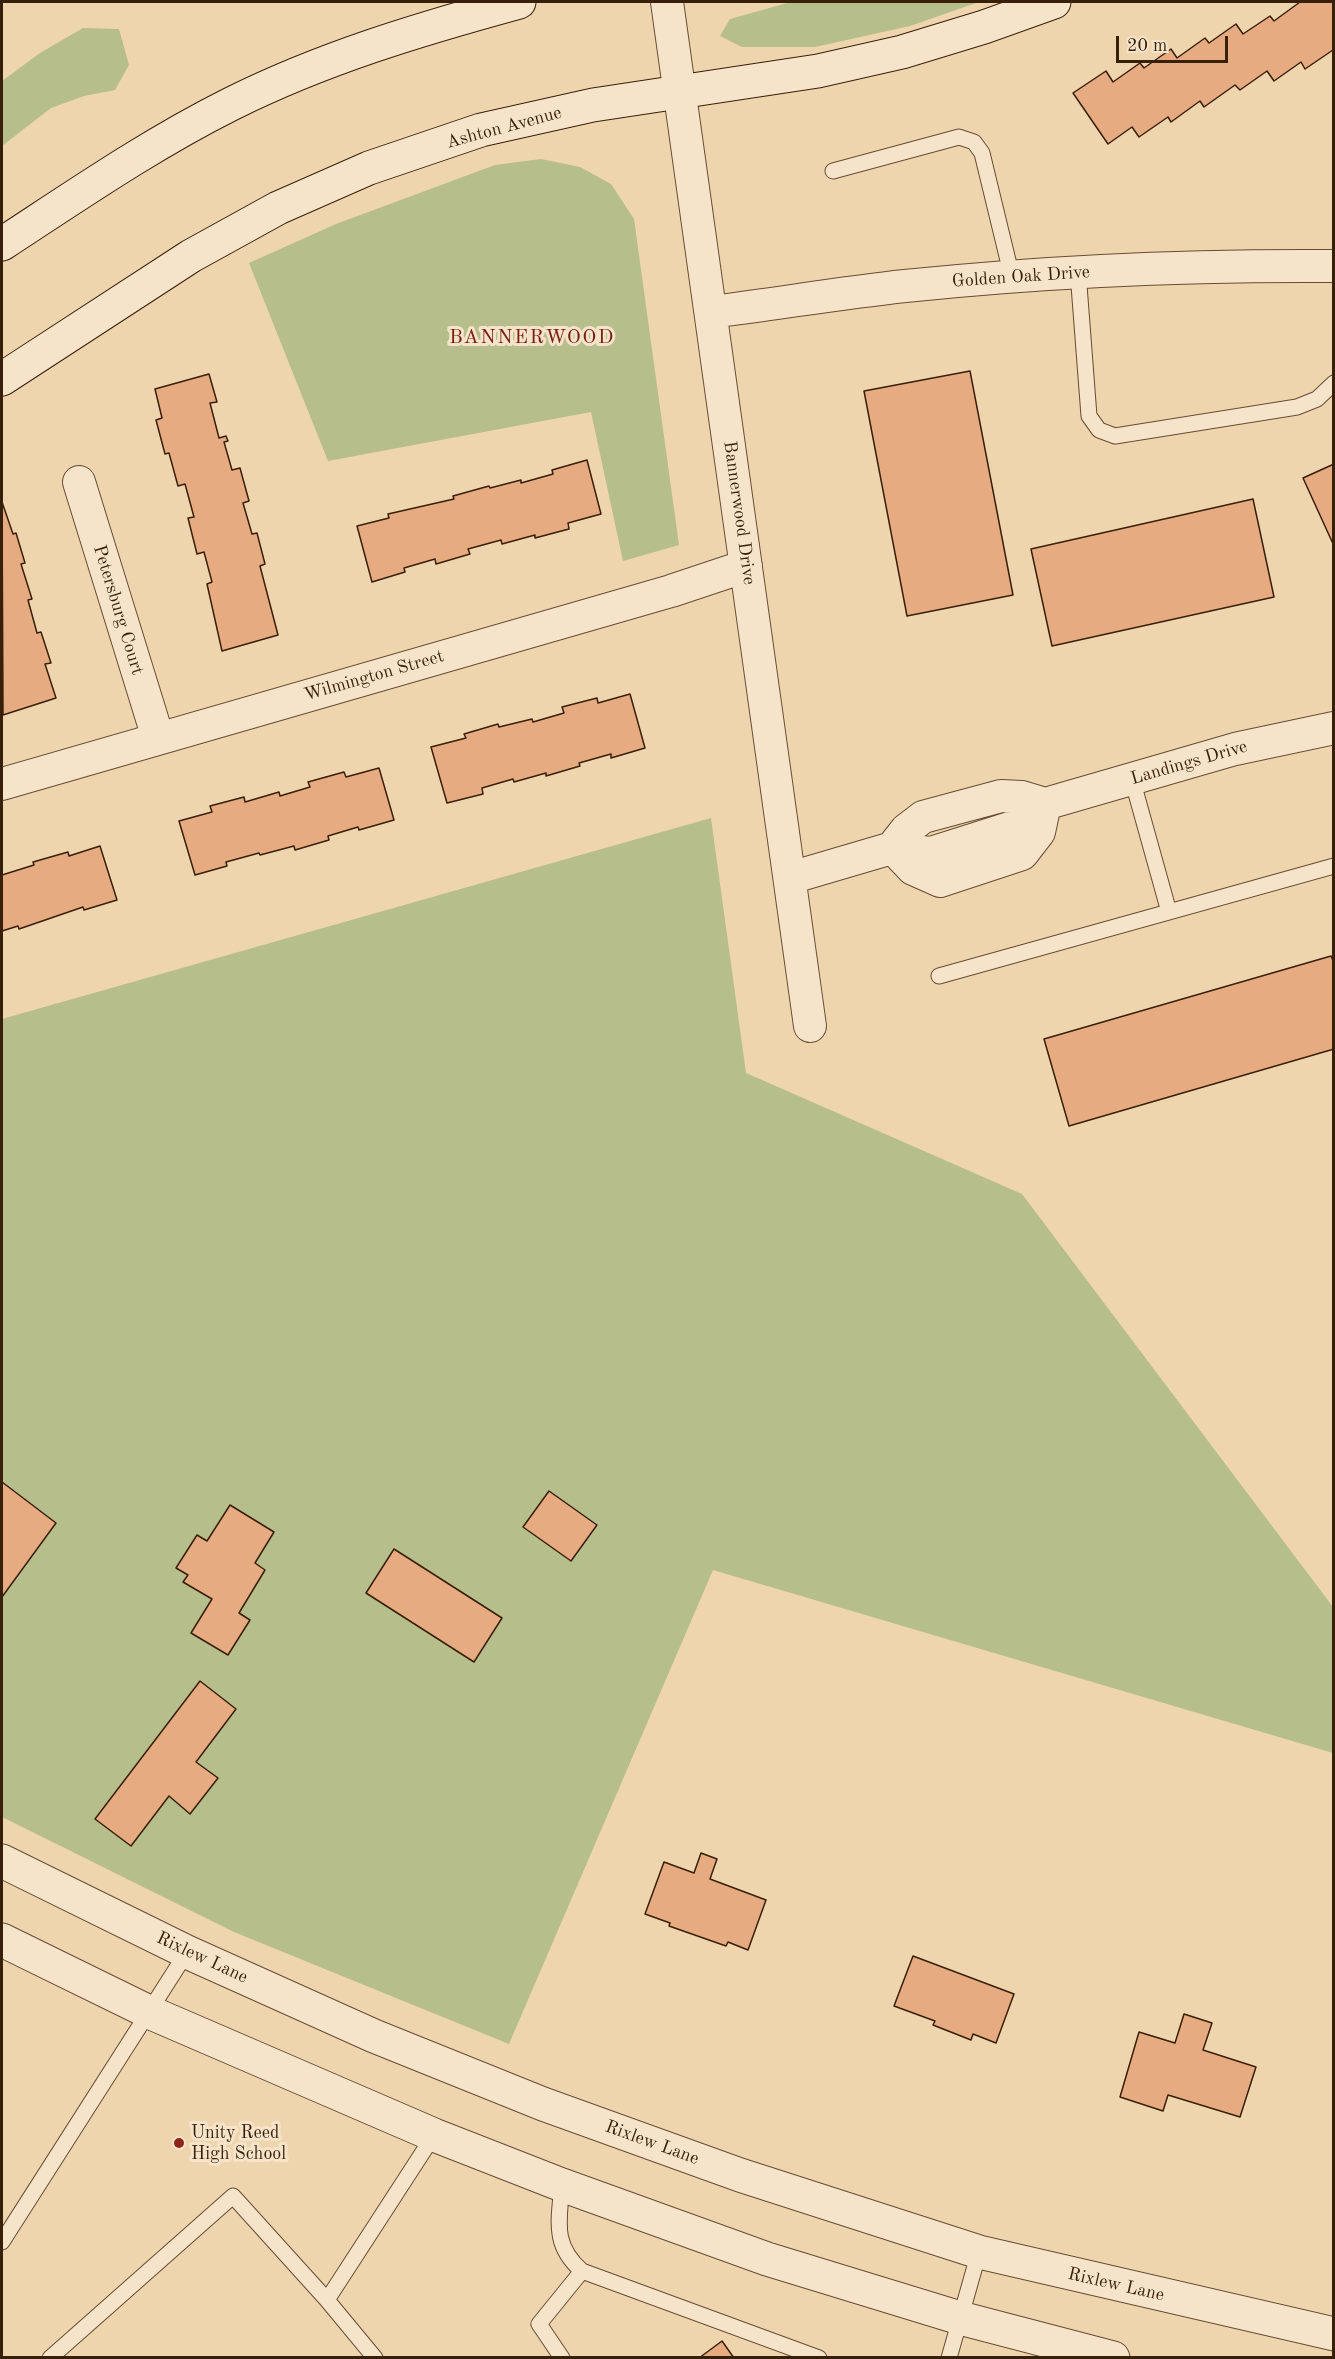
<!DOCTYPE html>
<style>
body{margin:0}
#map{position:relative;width:1335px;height:2359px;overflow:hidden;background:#efd5ad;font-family:"Old Standard TT",serif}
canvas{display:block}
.frame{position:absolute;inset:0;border:3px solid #381f0a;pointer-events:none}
.scale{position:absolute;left:1116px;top:36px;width:112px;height:27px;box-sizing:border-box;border:3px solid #381f0a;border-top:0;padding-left:8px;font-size:18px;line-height:21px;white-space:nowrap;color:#381f0a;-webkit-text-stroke:4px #f5e4ca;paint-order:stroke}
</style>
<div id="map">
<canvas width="1335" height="2359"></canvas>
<div class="frame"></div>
<div class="scale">20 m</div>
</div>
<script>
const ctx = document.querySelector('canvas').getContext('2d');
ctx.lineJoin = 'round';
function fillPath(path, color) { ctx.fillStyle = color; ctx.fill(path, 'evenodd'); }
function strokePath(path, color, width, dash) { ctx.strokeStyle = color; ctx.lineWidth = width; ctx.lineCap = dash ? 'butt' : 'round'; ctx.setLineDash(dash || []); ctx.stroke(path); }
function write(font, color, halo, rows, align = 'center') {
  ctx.font = font + ' "Old Standard TT",serif'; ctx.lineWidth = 6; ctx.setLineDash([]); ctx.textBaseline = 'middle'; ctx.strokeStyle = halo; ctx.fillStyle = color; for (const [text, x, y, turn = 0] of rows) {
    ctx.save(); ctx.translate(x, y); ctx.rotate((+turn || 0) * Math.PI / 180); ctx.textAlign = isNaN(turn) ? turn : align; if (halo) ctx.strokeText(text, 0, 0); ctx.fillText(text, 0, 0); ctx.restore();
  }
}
fillPath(new Path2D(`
 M 791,2 L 979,2 L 910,26 L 815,47 L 742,47 L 720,36 L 730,19 Z
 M 83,28 L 119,29 L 129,65 L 115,90 L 84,96 L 51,108 L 2,146 L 2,81 L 40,53 Z
 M 541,159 L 580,167 L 611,184 L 634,219 L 679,545 L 623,561 L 591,412 L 328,461 L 249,263 L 336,224 L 495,165 Z
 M 711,818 L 746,1073 L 1022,1194 L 1333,1607 L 1333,1753 L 713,1570 L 509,2044 L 234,1932 L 2,1817 L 2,1019 Z`), '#b6be8b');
const building = new Path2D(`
 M 1300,2 L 1334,2 L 1333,50 L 1305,69 L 1301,62 L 1274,81 L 1267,71 L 1240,90 L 1235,85 L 1204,107 L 1200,101 L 1171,122 L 1168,117 L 1139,137 L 1132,127 L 1108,144 L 1073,93 L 1106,71 L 1113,82 L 1140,63 L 1144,68 L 1171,49 L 1177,58 L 1205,38 L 1209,43 L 1236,24 L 1243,34 L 1270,16 L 1274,21 Z
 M 970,371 L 1013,595 L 907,616 L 864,391 Z
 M 209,374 L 217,402 L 210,403 L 219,438 L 226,436 L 228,441 L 224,442 L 232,470 L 240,468 L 249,501 L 243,503 L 252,534 L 257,533 L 265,564 L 260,566 L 278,635 L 222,651 L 207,584 L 212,582 L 204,552 L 197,554 L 188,518 L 194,517 L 185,484 L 178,486 L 169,453 L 165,454 L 156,420 L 162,418 L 155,389 Z
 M 587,460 L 601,514 L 568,523 L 569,529 L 535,538 L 535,535 L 502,544 L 501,540 L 468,549 L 470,554 L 436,564 L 435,559 L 404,568 L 405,572 L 372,582 L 357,526 L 389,518 L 388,514 L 454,499 L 453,496 L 489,486 L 490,488 L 521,480 L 521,483 L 553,474 L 552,470 Z
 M 1334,464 L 1334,546 L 1303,478 Z
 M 1253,499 L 1274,597 L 1052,646 L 1031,549 Z
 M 2,502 L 13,534 L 16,533 L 25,563 L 21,564 L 32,599 L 28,600 L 37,633 L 41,632 L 51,663 L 45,664 L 56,698 L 3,715 Z
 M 630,694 L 645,748 L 611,758 L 611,754 L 579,763 L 580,766 L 546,776 L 546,773 L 514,782 L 513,779 L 482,788 L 483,794 L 447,803 L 431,747 L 466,738 L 464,734 L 498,724 L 499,727 L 532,719 L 533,722 L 564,713 L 562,707 L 597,698 L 598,703 Z
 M 379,768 L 394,820 L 359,830 L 358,827 L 328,836 L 329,840 L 295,850 L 294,846 L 260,855 L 259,853 L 226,862 L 227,866 L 195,875 L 179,821 L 212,812 L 210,806 L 244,797 L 245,802 L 279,792 L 280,796 L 310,787 L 308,782 L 344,772 L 346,777 Z
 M 100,846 L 117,900 L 84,910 L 83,907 L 19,929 L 18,926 L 2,931 L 2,872 L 2,875 L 34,865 L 33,862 L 68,852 L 69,856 Z
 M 1331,956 L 1334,963 L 1334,1049 L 1069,1126 L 1044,1039 Z
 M 2,1482 L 56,1523 L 2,1597 Z
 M 549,1491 L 597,1525 L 571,1561 L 523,1527 Z
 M 230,1505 L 274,1532 L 255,1563 L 265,1570 L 239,1613 L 250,1620 L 228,1655 L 191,1633 L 212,1599 L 183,1582 L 188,1575 L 176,1568 L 197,1535 L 207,1541 Z
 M 394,1549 L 502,1618 L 474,1662 L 366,1593 Z
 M 200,1681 L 236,1709 L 196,1762 L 218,1778 L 190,1814 L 169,1796 L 131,1846 L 95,1819 Z
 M 701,1853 L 717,1859 L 710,1879 L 766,1900 L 748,1950 L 728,1942 L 726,1946 L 669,1926 L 670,1923 L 645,1914 L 664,1862 L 694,1873 Z
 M 913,1956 L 1014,1994 L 996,2043 L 973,2034 L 971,2040 L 933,2025 L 935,2021 L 894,2006 Z
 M 1184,2014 L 1212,2023 L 1203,2050 L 1256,2067 L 1240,2117 L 1168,2095 L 1163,2111 L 1120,2097 L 1139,2032 L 1175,2043 Z
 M 722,2341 L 734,2358 L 699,2358 Z`);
fillPath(building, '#e7ab82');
strokePath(building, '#381f0a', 1.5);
const service = new Path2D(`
 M 833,171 L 959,137 L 974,142 L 982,153 L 1012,277
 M 1078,272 L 1089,416 L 1099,430 L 1115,436 L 1297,407 L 1317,399 L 1334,383
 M 1132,779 L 1169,912
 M 939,976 L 1334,866
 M 562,2185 C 559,2221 552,2245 582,2271 L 819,2358
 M 2,2242 L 187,1952
 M 327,2300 L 375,2358
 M 50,2358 L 233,2196 L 327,2300 L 434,2135
 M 562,2358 L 539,2324 L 582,2271
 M 949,2358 L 979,2252`);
const minor = new Path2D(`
 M 667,2 L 810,1026
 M 711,312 C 776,304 840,293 905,286 C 1048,271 1190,265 1334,266
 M 79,482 L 158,738
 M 2,784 L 671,591 L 746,566
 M 892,848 L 906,830 L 923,817 L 1001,796 L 1022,797 L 1045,804
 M 894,849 L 913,869 L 940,881 L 1022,854 L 1039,832 L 1045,804
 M 790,878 L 892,848 L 931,853 L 1013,827 L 1045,804 L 1235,749 L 1334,728`);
const tertiary = new Path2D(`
 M 2,1861 L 187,1952 L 374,2036 L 543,2104 L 740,2175 L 979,2252 L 1334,2334
 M 2,1940 L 149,2012 L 434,2135 L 562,2185 L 767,2259 L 960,2318 L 1113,2358`);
const secondary = new Path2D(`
 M 2,244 C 77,195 151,144 231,104 C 323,58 420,29 519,2
 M 2,379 L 191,256 L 278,208 L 369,168 L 481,130 L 593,105 L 818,71 L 902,52 L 984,27 L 1054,2`);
strokePath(service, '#664c33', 17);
strokePath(minor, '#664c33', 34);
strokePath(tertiary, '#664c33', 35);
strokePath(secondary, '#381f0a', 35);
strokePath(service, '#f5e4ca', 15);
strokePath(minor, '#f5e4ca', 32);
strokePath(tertiary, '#f5e4ca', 33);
strokePath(secondary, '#f5e4ca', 33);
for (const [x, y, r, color] of [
 [179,2143,6,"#8f2418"]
]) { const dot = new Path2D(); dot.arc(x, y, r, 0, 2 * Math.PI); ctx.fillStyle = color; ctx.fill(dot); strokePath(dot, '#f5e4ca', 2); }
write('18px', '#381f0a', '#f5e4ca', [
 ["Ashton Avenue",504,128,-15],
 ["Golden Oak Drive",1021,277,-4],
 ["Bannerwood Drive",739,513,82],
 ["Petersburg Court",118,610,73],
 ["Wilmington Street",374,676,-16],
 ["Landings Drive",1189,763,-16],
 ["Rixlew Lane",202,1958,25],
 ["Rixlew Lane",652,2143,20],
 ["Rixlew Lane",1116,2285,13]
]);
write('18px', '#381f0a', '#f5e4ca', [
 ["Unity Reed",191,2133],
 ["High School",191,2154]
], 'left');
ctx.letterSpacing = '1.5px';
write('20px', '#7a1f14', '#f5e4ca', [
 ["BANNERWOOD",532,338]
]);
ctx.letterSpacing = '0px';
</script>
